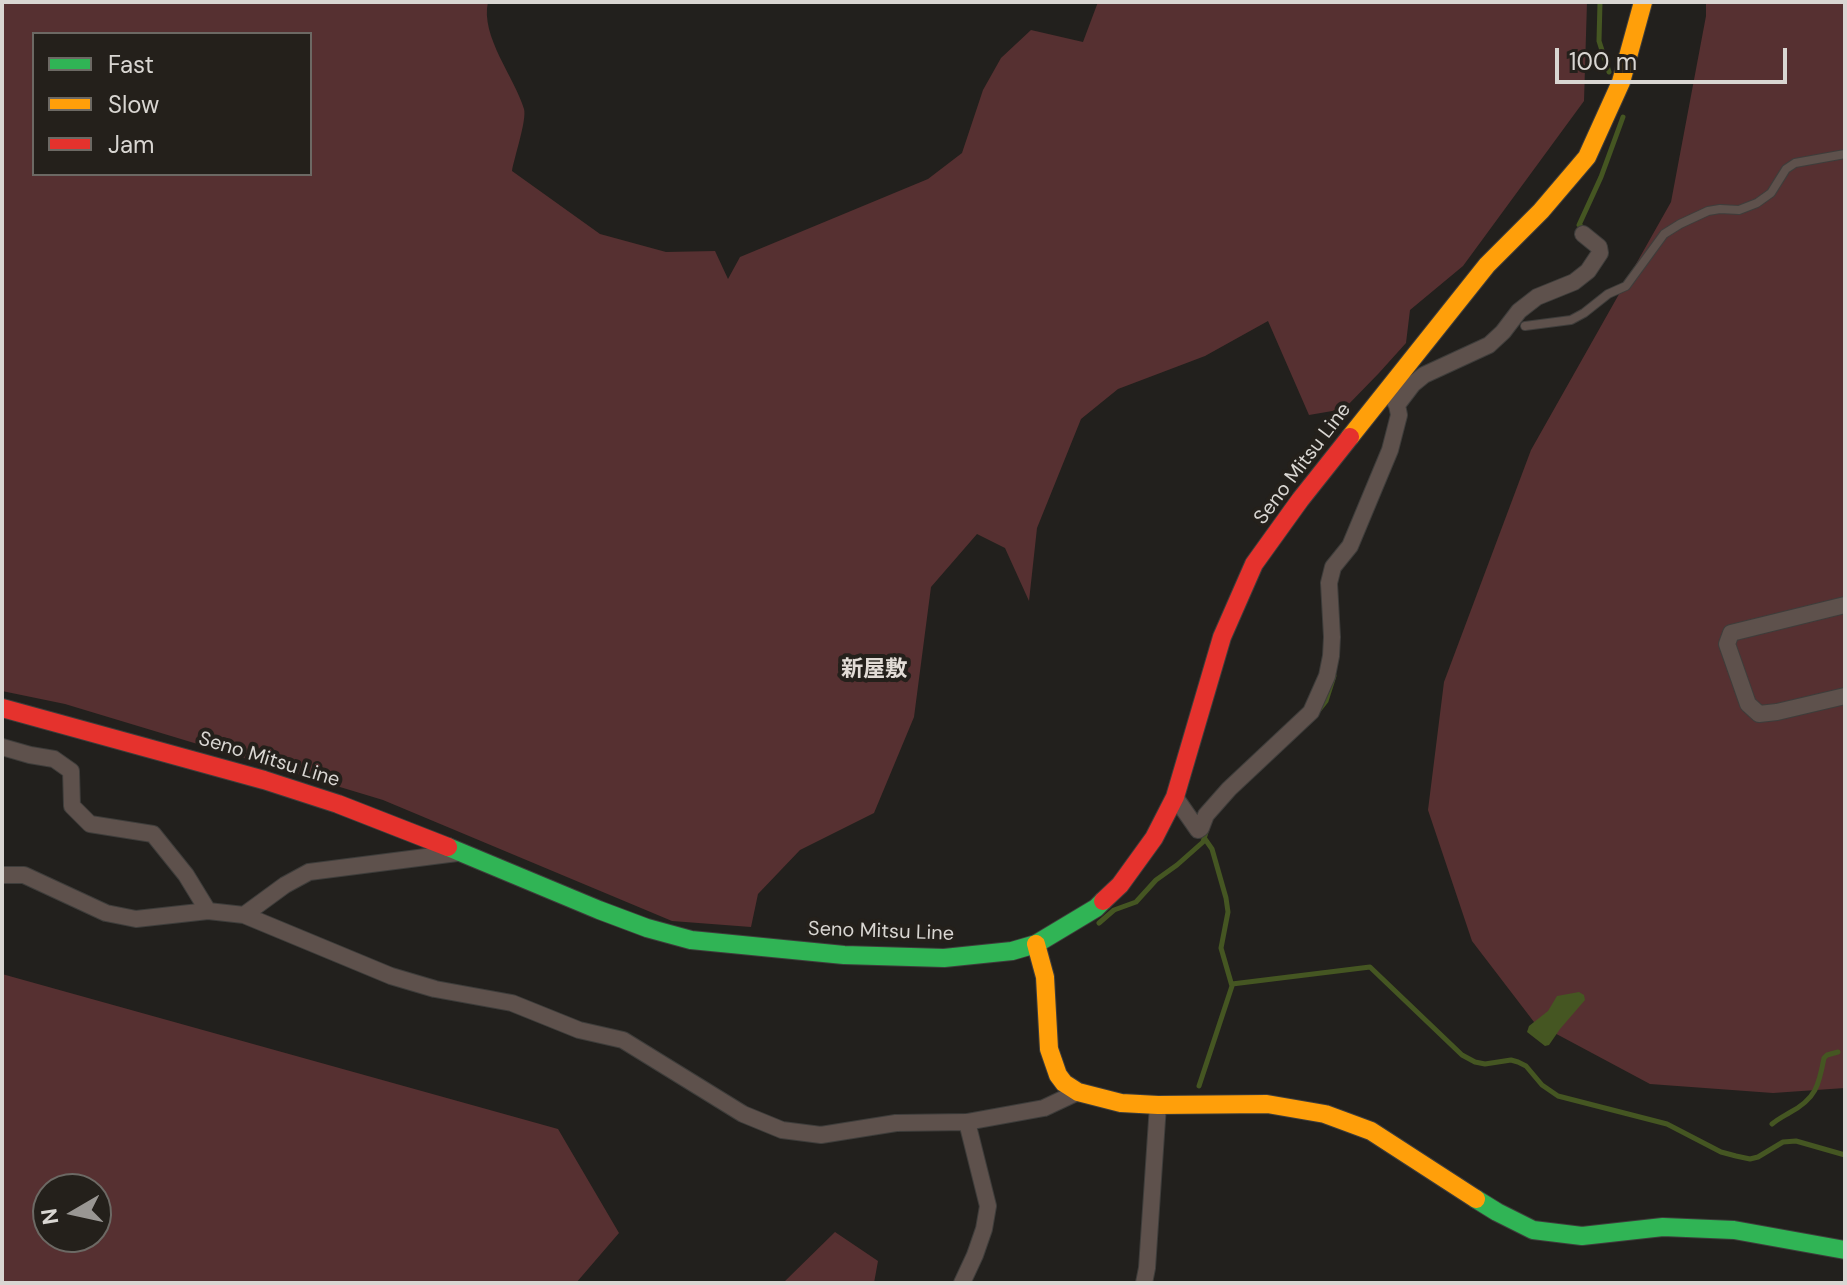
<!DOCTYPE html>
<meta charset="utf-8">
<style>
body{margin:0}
#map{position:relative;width:1847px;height:1285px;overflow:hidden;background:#22201d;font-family:"DM Sans",sans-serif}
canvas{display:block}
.frame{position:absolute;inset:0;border:4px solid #d9d6d2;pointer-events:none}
.legend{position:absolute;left:32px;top:32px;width:280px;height:144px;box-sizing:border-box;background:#24201b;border:2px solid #6c6964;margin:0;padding:10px 14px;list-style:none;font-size:24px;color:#d9d6d2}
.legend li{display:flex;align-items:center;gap:16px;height:40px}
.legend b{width:40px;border:2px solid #6c6964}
.north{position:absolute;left:32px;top:1173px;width:80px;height:80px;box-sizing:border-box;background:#24201b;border:2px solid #6c6964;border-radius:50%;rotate:261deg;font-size:22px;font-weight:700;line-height:32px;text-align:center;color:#d9d6d2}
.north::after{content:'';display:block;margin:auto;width:28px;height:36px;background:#999693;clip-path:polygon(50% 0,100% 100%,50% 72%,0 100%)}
.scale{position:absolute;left:1555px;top:48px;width:232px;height:36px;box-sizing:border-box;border:4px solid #d9d6d2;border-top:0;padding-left:10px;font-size:24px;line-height:28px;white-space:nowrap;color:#d9d6d2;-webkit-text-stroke:6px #24201b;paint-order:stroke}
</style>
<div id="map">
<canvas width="1847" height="1285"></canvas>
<div class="frame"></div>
<ul class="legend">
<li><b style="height:10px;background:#30b455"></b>Fast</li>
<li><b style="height:10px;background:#ff9f0a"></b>Slow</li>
<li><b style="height:10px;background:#e5322d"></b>Jam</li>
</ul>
<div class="north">N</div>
<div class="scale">100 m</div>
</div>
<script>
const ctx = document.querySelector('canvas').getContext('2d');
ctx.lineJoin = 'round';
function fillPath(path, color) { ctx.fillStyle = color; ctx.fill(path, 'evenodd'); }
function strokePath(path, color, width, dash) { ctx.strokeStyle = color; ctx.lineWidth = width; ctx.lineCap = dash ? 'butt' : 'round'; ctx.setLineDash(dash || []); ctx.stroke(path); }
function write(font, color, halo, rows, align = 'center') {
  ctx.font = font + ' "DM Sans","Noto Sans JP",sans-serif'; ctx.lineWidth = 8; ctx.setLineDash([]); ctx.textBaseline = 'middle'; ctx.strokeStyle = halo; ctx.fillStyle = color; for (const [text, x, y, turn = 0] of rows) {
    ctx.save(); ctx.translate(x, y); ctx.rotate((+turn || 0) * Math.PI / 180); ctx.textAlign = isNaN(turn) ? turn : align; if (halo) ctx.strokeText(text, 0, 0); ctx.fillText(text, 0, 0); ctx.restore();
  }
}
fillPath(new Path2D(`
 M 2,2 L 488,2 C 480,36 515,78 524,109 C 527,120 514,158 512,171 L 600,234 L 666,252 L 715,251 L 728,279 L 740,257 L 928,179 L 962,153 L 983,90 L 1001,58 L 1031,30 L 1083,42 L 1098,2 L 1587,2 L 1584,101 L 1463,266 L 1410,310 L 1406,343 L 1379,373 L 1344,409 L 1309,415 L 1268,321 L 1205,356 L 1118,389 L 1081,419 L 1037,528 L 1029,601 L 1005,548 L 977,534 L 931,587 L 914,717 L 874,813 L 800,850 L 758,894 L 751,927 L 672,921 L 383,800 L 65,704 L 2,691 ZM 34,34 L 310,34 L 310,174 L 34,174 Z
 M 1706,2 L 1845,2 L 1845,1088 L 1773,1093 L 1650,1084 L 1534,1022 L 1472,941 L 1428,810 L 1444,682 L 1531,450 L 1671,202 L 1706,16 Z
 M 2,974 L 558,1129 L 619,1233 L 576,1283 L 2,1283 ZM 48,1189 L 96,1189 L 96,1237 L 48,1237 Z
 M 835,1232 L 878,1261 L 874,1283 L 783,1283 Z`), '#563031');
fillPath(new Path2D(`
 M 1579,992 L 1584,995 L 1585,1000 L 1560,1029 L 1549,1045 L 1545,1046 L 1527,1032 L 1529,1026 L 1548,1011 L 1557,996 Z`), '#455622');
strokePath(new Path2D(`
 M 1600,2 L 1599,41 L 1609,72
 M 1587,230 L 1579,225 L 1601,177 L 1623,117
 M 1319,710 L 1326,701 L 1334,676
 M 1099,923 L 1114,910 L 1136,902 L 1156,880 L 1177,865 L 1203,842 L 1207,829
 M 1232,984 L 1370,967 L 1462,1055 L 1475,1062 L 1485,1064 L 1511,1060 L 1518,1062 L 1526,1066 L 1542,1085 L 1558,1096 L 1667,1124 L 1721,1152 L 1736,1156 L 1750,1159 L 1758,1157 L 1783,1142 L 1796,1141 L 1845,1155
 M 1199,1086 L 1232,986 L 1221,948 L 1228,912 L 1226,898 L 1212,849 L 1205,839
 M 1772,1124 C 1778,1119 1782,1117 1789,1113 C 1816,1099 1819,1085 1824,1058 L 1827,1055 L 1838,1052`), '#455622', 5);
const lane = new Path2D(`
 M 1525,326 L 1571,320 L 1584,313 L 1608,294 L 1626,286 L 1664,234 L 1680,224 L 1708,211 L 1720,209 L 1739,210 L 1757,203 L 1771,193 L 1786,169 L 1795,163 L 1845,154`);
const street = new Path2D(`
 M 1397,405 L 1413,384 L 1424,375 L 1489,345 L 1503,332 L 1519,311 L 1537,297 L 1574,282 L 1588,271 L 1600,253 L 1599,247 L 1583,234
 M 1845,605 L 1731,633 L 1727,644 L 1748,704 L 1759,714 L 1777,712 L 1845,696
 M 2,747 L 30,755 L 54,759 L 71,771 L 72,806 L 90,824 L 153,834 L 186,875 L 208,911
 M 1175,797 L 1198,830 L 1201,828 L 1206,815 L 1229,789 L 1311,712 L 1327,676 L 1331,656 L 1332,637 L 1329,583 L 1333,567 L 1350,546 L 1390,450 L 1399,415 L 1397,405 L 1388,390
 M 2,875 L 24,875 L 106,913 L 136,919 L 208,911 L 244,915 L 391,976 L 435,989 L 512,1003 L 579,1030 L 623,1040 L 743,1114 L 782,1130 L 821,1135 L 896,1123 L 967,1122 L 1044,1108 L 1078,1092
 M 244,915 L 285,885 L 309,872 L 457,853
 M 962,1283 L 975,1255 L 984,1229 L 988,1206 L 967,1122
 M 1144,1283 L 1147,1268 L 1158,1105`);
const fast = new Path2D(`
 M 448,847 L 599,910 L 647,928 L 691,940 L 844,955 L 944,958 L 1012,951 L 1036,944 L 1096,908 L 1103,901
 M 1476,1199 L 1497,1212 L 1533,1230 L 1582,1236 L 1663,1227 L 1734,1230 L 1845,1250`);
const slow = new Path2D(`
 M 1350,437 L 1487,265 L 1541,211 L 1587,157 L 1621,82 L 1643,2
 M 1036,944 L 1045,977 L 1049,1049 L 1058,1075 L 1064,1083 L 1078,1092 L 1121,1103 L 1158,1105 L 1267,1104 L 1325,1114 L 1371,1131 L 1476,1199`);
const jam = new Path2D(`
 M 2,708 L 264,780 L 338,804 L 448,847
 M 1103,901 L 1120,885 L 1154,838 L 1175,797 L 1222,637 L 1254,564 L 1300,500 L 1350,437`);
strokePath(lane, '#3e3d3b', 10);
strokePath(street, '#3e3d3b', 18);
strokePath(fast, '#3e3d3b', 20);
strokePath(slow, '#3e3d3b', 20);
strokePath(jam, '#3e3d3b', 20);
strokePath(lane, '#5e514c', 8);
strokePath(street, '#5e514c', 16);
strokePath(fast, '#30b455', 18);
strokePath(slow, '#ff9f0a', 18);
strokePath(jam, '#e5322d', 18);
write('20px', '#d9d6d2', '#24201b', [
 ["Seno Mitsu Line",1303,464,-53],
 ["Seno Mitsu Line",269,760,17],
 ["Seno Mitsu Line",881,932,2]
]);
write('bold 22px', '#e2dcd6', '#24201b', [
 ["新屋敷",874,670]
]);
</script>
